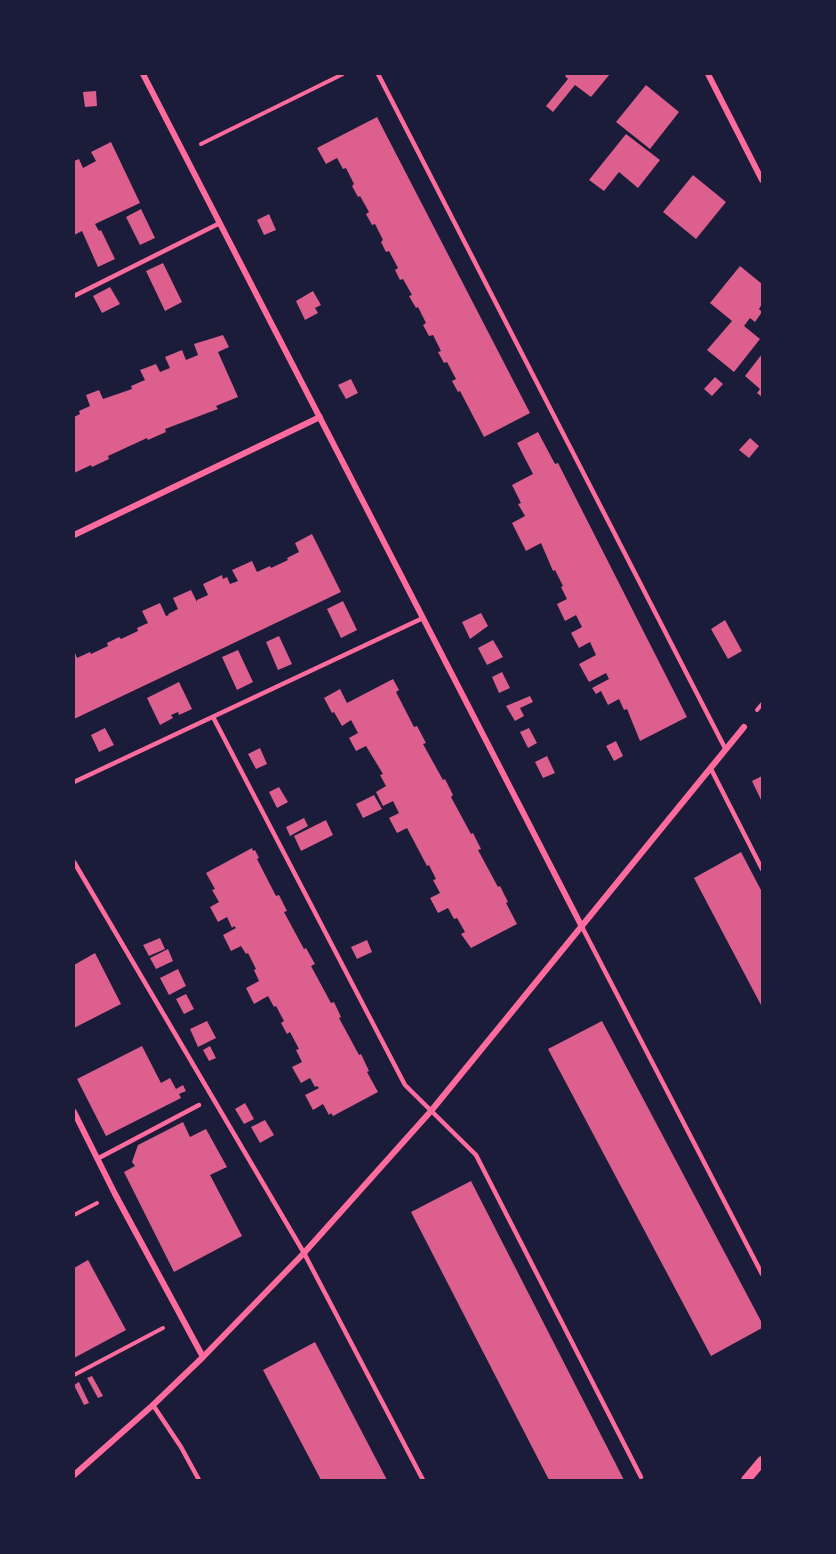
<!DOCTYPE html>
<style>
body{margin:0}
#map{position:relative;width:836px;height:1554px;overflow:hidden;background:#1b1b3a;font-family:Montserrat,sans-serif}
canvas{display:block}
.frame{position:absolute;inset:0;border:75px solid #1b1b3a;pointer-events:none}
</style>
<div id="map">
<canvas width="836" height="1554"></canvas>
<div class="frame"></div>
</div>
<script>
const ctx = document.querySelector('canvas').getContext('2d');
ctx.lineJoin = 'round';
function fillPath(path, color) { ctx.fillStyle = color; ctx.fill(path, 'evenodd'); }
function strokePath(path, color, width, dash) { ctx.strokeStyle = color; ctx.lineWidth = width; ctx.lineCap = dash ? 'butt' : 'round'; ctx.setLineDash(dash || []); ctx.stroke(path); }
fillPath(new Path2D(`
 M 567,74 L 610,74 L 591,97 L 575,85 L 553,112 L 546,106 L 568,79 L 565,76 Z
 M 646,85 L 679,112 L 650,149 L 616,122 Z
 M 96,91 L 97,106 L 85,107 L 83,92 Z
 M 377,117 L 530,413 L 484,437 L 460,391 L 458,392 L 452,381 L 456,379 L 447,362 L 444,363 L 438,352 L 441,351 L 433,335 L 429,336 L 423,325 L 426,323 L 418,307 L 416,308 L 409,296 L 412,295 L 403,279 L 400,280 L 395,270 L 398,268 L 389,251 L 386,252 L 381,242 L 383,240 L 375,224 L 372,225 L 366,214 L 369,212 L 360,196 L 358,197 L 352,186 L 354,184 L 346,168 L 343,169 L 337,158 L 326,164 L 317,148 Z
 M 626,134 L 660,160 L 638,188 L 619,172 L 604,191 L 589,180 Z
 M 111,142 L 140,203 L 95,224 L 99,231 L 101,230 L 115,259 L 98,267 L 82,231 L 74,235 L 74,161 L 79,159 L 83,168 L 96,161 L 91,152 Z
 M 693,175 L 726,202 L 696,239 L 663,212 Z
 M 141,209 L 155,238 L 140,245 L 126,217 Z
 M 269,214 L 276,230 L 264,235 L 257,220 Z
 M 163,263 L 182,302 L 165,311 L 146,271 Z
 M 740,266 L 762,284 L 762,304 L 759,309 L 762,312 L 755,322 L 750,318 L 744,326 L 760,339 L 734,372 L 707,350 L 732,321 L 710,303 Z
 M 110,287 L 120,304 L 102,313 L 93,296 Z
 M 313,291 L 321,305 L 315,308 L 318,313 L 305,320 L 296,301 Z
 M 223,335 L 229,347 L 218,352 L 238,397 L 216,406 L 218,409 L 165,429 L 166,432 L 148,440 L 147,438 L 108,456 L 109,459 L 92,467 L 91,465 L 74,473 L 74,417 L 80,414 L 79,411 L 90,406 L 86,395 L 99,390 L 103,399 L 132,389 L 131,386 L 145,380 L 140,370 L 156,364 L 160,372 L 170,368 L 165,357 L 182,350 L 186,360 L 198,355 L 194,344 Z
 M 762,354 L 762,397 L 757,393 L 760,389 L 745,376 Z
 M 715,377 L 723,384 L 712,396 L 704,389 Z
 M 351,379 L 358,393 L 346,399 L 338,385 Z
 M 538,432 L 555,464 L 558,463 L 687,717 L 640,741 L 627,709 L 624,710 L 619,699 L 608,705 L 601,691 L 596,694 L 592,688 L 609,679 L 606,673 L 589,682 L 579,664 L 596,655 L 590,642 L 579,648 L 571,633 L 582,627 L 576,615 L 565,621 L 557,604 L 567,599 L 561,587 L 563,586 L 555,570 L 553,571 L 541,543 L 526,551 L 512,523 L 525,516 L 518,504 L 521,503 L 512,485 L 533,474 L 517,443 Z
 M 750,438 L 759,446 L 749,458 L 739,450 Z
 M 312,534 L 341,592 L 74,719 L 74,650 L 77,658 L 90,652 L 91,654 L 108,646 L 107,643 L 119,637 L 121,639 L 138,631 L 137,628 L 148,623 L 142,611 L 160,603 L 166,616 L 169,615 L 168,614 L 178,609 L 173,598 L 191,590 L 197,602 L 197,600 L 208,595 L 203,584 L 222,575 L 223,579 L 227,577 L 230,584 L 238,581 L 232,570 L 252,561 L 257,572 L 270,566 L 271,568 L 288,560 L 287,558 L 299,552 L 295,543 Z
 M 343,601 L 357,630 L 341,638 L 327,609 Z
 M 481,613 L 488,626 L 470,639 L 462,622 Z
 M 725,620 L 742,651 L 728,659 L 711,629 Z
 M 279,636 L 292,664 L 278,670 L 266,642 Z
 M 493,640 L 503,657 L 487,665 L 478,648 Z
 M 238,650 L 253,682 L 237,690 L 222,657 Z
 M 502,672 L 510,688 L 499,693 L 492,677 Z
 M 393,679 L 399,690 L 396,692 L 414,727 L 417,726 L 426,743 L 423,744 L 443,780 L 445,779 L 453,795 L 451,797 L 471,834 L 473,833 L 481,849 L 478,850 L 498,887 L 500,886 L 508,902 L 506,903 L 517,924 L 471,948 L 461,934 L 465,932 L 457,918 L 454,919 L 448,908 L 438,913 L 430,898 L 440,893 L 433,880 L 436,879 L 429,865 L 427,866 L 407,828 L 397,833 L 389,818 L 399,813 L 393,801 L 383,806 L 376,792 L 386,786 L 380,775 L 383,774 L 366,746 L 356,751 L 349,738 L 358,733 L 351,720 L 342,726 L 334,712 L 332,713 L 324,698 L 340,689 L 347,703 Z
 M 179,682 L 192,709 L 179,715 L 178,712 L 171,715 L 173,718 L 160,725 L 147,698 Z
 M 530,696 L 533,702 L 520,708 L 524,716 L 515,721 L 506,706 Z
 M 105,728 L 114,745 L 99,752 L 91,735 Z
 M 529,728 L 537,743 L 528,748 L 520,732 Z
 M 616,741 L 623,756 L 614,761 L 606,746 Z
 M 260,748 L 267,764 L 256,769 L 248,754 Z
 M 547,756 L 555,773 L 543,778 L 535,762 Z
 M 762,776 L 762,802 L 752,781 Z
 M 279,787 L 288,802 L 277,808 L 269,792 Z
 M 374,795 L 382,809 L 363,818 L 356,804 Z
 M 304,818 L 308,826 L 290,836 L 286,827 Z
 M 326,820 L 333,835 L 301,851 L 294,836 Z
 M 252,848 L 253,851 L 255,850 L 259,858 L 257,859 L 276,896 L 279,895 L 287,911 L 284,912 L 304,949 L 306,948 L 315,964 L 311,966 L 331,1003 L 334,1002 L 341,1017 L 339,1018 L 359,1055 L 361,1054 L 369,1071 L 367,1072 L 378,1092 L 333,1116 L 331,1113 L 329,1115 L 323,1104 L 313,1110 L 305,1095 L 319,1088 L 317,1086 L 315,1087 L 310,1078 L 301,1083 L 292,1067 L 302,1062 L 296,1050 L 299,1049 L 290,1032 L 287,1034 L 281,1023 L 284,1021 L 276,1006 L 274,1007 L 268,996 L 254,1004 L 246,988 L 259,981 L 254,970 L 256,969 L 248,953 L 246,954 L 241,946 L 231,951 L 223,935 L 236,928 L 234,926 L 232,928 L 227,917 L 218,922 L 210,907 L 219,902 L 212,890 L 215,889 L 206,873 Z
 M 741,852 L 762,892 L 762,1007 L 694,878 Z
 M 160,938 L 165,949 L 149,956 L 143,945 Z
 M 367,940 L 372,952 L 357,959 L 351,947 Z
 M 168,949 L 173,961 L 156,969 L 150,958 Z
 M 95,953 L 121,1004 L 74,1028 L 74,965 Z
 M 178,969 L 186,986 L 169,995 L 160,978 Z
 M 186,994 L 194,1009 L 184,1014 L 176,999 Z
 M 207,1021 L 216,1038 L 198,1047 L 190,1029 Z
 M 602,1021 L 762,1323 L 762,1328 L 711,1356 L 548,1049 Z
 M 142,1046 L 161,1083 L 170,1078 L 176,1089 L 183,1085 L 186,1091 L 179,1094 L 181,1098 L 106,1136 L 77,1079 Z
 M 210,1046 L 216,1058 L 209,1061 L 203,1050 Z
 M 245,1103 L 254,1119 L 244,1124 L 235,1109 Z
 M 265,1120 L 274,1135 L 260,1143 L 251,1127 Z
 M 183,1122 L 190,1137 L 206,1129 L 227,1167 L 210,1175 L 242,1236 L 174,1272 L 124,1172 L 135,1166 L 132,1162 L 138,1145 Z
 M 471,1181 L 624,1480 L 549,1480 L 411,1212 Z
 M 88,1260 L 126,1330 L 74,1358 L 74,1268 Z
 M 315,1342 L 387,1480 L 321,1480 L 263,1370 Z
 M 92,1376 L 103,1396 L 98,1398 L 87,1378 Z
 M 79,1382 L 89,1403 L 84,1405 L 74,1385 Z`), '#dd5f8e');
strokePath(new Path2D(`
 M 201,144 L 343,74
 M 757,710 L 762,704
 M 74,1215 L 97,1203
 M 74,1375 L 163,1328`), '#ff6b9d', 4);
strokePath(new Path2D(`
 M 378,74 L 726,750
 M 74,296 L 220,223
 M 213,717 L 405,1085 L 476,1155 L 641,1477
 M 711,769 L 762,869
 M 74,782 L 423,618
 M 74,862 L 304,1253 L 423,1480
 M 582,927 L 762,1274
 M 97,1159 L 199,1105
 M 153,1405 L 181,1447 L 199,1480`), '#ff6b9d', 4.5);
strokePath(new Path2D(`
 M 143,74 L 582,927
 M 708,74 L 762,180
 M 74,535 L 320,417
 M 74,1112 L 115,1194 L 203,1357
 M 74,1475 L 153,1405 L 203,1357 L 304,1253 L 431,1111 L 744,727`), '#ff6b9d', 6);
strokePath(new Path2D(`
 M 746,1480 L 762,1461`), '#ff6b9d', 10);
</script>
